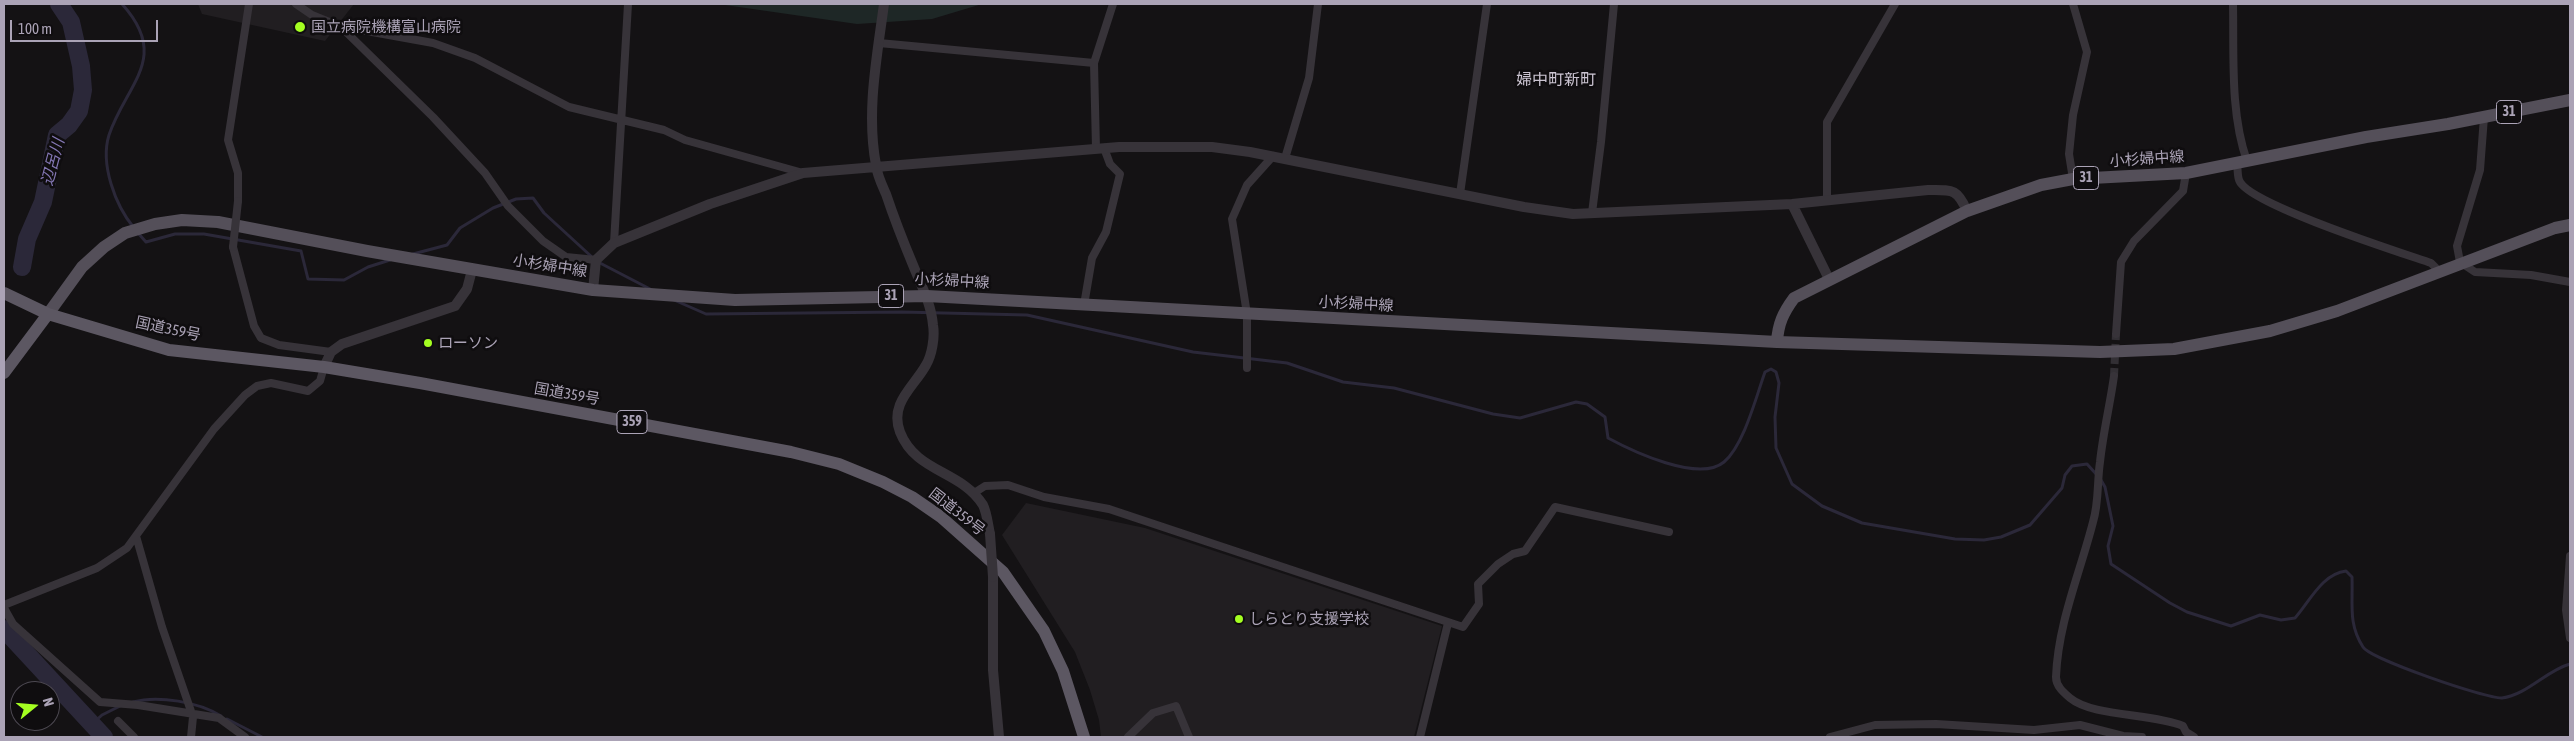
<!DOCTYPE html>
<meta charset="utf-8">
<style>
body{margin:0}
#map{position:relative;width:2574px;height:741px;overflow:hidden;background:#141214;font-family:"Asap Condensed",sans-serif}
canvas{display:block}
.frame{position:absolute;inset:0;border:5px solid #aba3b6;pointer-events:none}
.north{position:absolute;left:10px;top:681px;width:50px;height:50px;box-sizing:border-box;background:#0f0d0f;border:1px solid #4d4952;border-radius:50%;rotate:73deg;font-size:14px;font-weight:700;line-height:20px;text-align:center;color:#aba3b6}
.north::after{content:'';display:block;margin:auto;width:18px;height:22px;background:#a4fe21;clip-path:polygon(50% 0,100% 100%,50% 72%,0 100%)}
.scale{position:absolute;left:10px;top:20px;width:148px;height:22px;box-sizing:border-box;border:2px solid #aba3b6;border-top:0;padding-left:6px;font-size:15px;line-height:18px;white-space:nowrap;color:#aba3b6;-webkit-text-stroke:4px #0f0d0f;paint-order:stroke}
</style>
<div id="map">
<canvas width="2574" height="741"></canvas>
<div class="frame"></div>
<div class="north">N</div>
<div class="scale">100 m</div>
</div>
<script>
const ctx = document.querySelector('canvas').getContext('2d');
ctx.lineJoin = 'round';
function fillPath(path, color) { ctx.fillStyle = color; ctx.fill(path, 'evenodd'); }
function strokePath(path, color, width, dash) { ctx.strokeStyle = color; ctx.lineWidth = width; ctx.lineCap = dash ? 'butt' : 'round'; ctx.setLineDash(dash || []); ctx.stroke(path); }
function write(font, color, halo, rows, align = 'center') {
  ctx.font = font + ' "Asap Condensed","Noto Sans JP",sans-serif'; ctx.lineWidth = 5; ctx.setLineDash([]); ctx.textBaseline = 'middle'; ctx.strokeStyle = halo; ctx.fillStyle = color; for (const [text, x, y, turn = 0] of rows) {
    ctx.save(); ctx.translate(x, y); ctx.rotate((+turn || 0) * Math.PI / 180); ctx.textAlign = isNaN(turn) ? turn : align; if (halo) ctx.strokeText(text, 0, 0); ctx.fillText(text, 0, 0); ctx.restore();
  }
}
fillPath(new Path2D(`
 M 198,4 L 354,4 L 325,41 L 202,14 Z
 M 1026,503 L 1145,528 L 1442,626 L 1414,737 L 1101,737 L 1099,720 L 1090,690 L 1075,652 L 1002,535 Z`), '#211e21');
fillPath(new Path2D(`
 M 718,4 L 982,4 L 932,19 L 857,24 Z`), '#1e2726');
strokePath(new Path2D(`
 M 122,4 C 171,58 126,84 109,135 C 100,164 115,205 134,228
 M 138,233 L 146,242 L 175,234 L 204,234 L 301,251 L 308,279 L 344,280 L 368,267 L 390,260
 M 413,254 L 447,245 L 460,228 L 493,208 L 516,199 L 533,198 L 544,213 L 593,258
 M 598,262 L 652,290
 M 674,300 L 706,314 L 902,312 L 1027,315 L 1193,352 L 1287,363 L 1343,382 L 1394,388 L 1493,414 L 1520,418 L 1576,402 L 1587,404 L 1605,417 L 1608,438 C 1632,451 1699,483 1724,462 C 1744,445 1756,397 1765,372 L 1771,369 L 1776,372 L 1779,383 L 1775,417 L 1776,448 L 1792,484 L 1822,506 L 1862,523 L 1955,539 L 1984,540 L 2001,537 L 2030,525 L 2062,488 L 2065,475 L 2072,466 L 2087,464 L 2097,475
 M 2101,480 L 2105,487 L 2113,526 L 2108,546 L 2111,564 L 2170,603 L 2187,612 L 2231,626 L 2260,615 L 2281,620 L 2295,618 C 2310,601 2322,574 2346,571 L 2352,577 C 2353,604 2348,624 2363,647 C 2370,659 2487,699 2502,698 C 2527,695 2547,670 2570,664
 M 133,702 C 158,695 199,702 221,716
 M 227,719 L 262,737
 M 92,724 L 102,715 L 120,706`), '#2b2839', 3);
strokePath(new Path2D(`
 M 22,267 L 27,239 L 43,202 L 57,135 L 69,125 L 79,111 L 83,90 L 81,66 L 71,22 L 59,4
 M 4,629 L 104,737`), '#2b2839', 18);
strokePath(new Path2D(`
 M 2114,376 L 2116,334`), '#322f34', 8, [8, 4]);
strokePath(new Path2D(`
 M 296,4 L 312,15 L 339,26 L 433,43 L 475,58 L 569,107 L 664,130 L 685,140 L 803,173
 M 2233,4 C 2234,55 2230,113 2247,161
 M 341,27 L 433,117 L 485,173 L 508,206 L 543,241 L 566,257 L 596,260
 M 879,43 L 1094,63 L 1113,4
 M 1094,63 L 1096,149
 M 2484,117 L 2480,170 L 2457,246 L 2460,262 L 2475,272 L 2531,275 L 2570,282
 M 1286,155 L 1309,78 L 1318,4
 M 2237,163 C 2238,169 2237,178 2240,182 C 2254,206 2399,252 2431,263 L 2439,271
 M 2073,179 L 2069,154 L 2073,115 L 2087,52 L 2073,4
 M 1460,194 L 1487,4
 M 1827,199 L 1827,122 L 1895,4
 M 238,201 L 238,173 L 228,140 L 249,4
 M 1592,213 L 1601,142 L 1614,4
 M 614,243 L 628,4
 M 233,247 L 254,326 L 261,338 L 279,345 L 331,352
 M 1084,305 L 1092,258 L 1106,232 L 1120,174 L 1110,164 L 1104,148
 M 2116,334 L 2121,262 L 2134,241 L 2183,191 L 2186,173
 M 1247,368 L 1247,314 L 1232,219 L 1247,185 L 1273,156
 M 2114,376 C 2110,405 2103,433 2100,462 C 2097,482 2099,503 2093,522 C 2080,573 2058,623 2056,677 C 2056,686 2063,692 2070,698 C 2093,717 2152,713 2183,726 L 2186,732 L 2194,737
 M 974,493 L 985,486 L 1008,485 L 1044,497 L 1109,509 L 1463,627 L 1479,604 L 1478,584 L 1498,564 L 1513,554 L 1525,551 L 1555,507 L 1669,532
 M 136,536 L 162,627 L 193,717 L 191,737
 M 2570,556 L 2566,610 L 2570,638
 M 4,605 L 97,568 L 127,548 L 214,429 L 245,395 L 257,386 L 271,383 L 308,391 L 320,381 L 324,367
 M 4,608 L 13,624 L 100,702 L 138,705 L 219,718 L 245,737
 M 118,721 L 134,737
 M 1128,737 L 1153,713 L 1176,706 L 1189,737
 M 1420,737 L 1448,623
 M 1830,737 L 1875,725 L 1936,724 L 2034,730 L 2080,725 L 2123,736 L 2142,737`), '#373339', 8);
strokePath(new Path2D(`
 M 884,4 C 877,57 866,112 876,165 C 877,175 882,185 886,194 C 894,218 903,241 913,265 C 921,285 931,303 933,325 C 935,337 932,355 926,365 C 914,387 889,403 900,432 C 916,473 961,470 983,505 C 987,513 988,525 990,534
 M 1792,204 L 1829,279
 M 593,290 L 596,260 L 614,243 L 710,204 L 803,173 L 1119,147 L 1212,147 L 1250,152 L 1524,207 L 1573,214 L 1792,204 L 1928,190 C 1952,190 1957,188 1967,211
 M 324,367 L 331,352 L 342,344 L 455,306 L 467,289 L 472,270
 M 993,577 L 993,670 L 999,737`), '#373339', 10);
strokePath(new Path2D(`
 M 48,314 L 82,267 L 104,247 L 125,233 L 155,224 L 182,220 L 218,222 L 367,251 L 593,290 L 735,300 L 927,296 L 1777,342 L 2100,352 L 2174,349 L 2270,331 L 2337,311 L 2555,228 L 2570,225
 M 1777,342 C 1778,324 1783,313 1794,298 L 1967,211 L 2041,185 L 2073,179 L 2186,173 L 2366,137 L 2448,124 L 2570,100`), '#544f59', 12);
strokePath(new Path2D(`
 M 4,293 L 48,314 L 169,350 L 324,367 L 420,383 L 791,452 L 839,464 L 883,482 L 912,497 L 941,517 L 1003,572 L 1044,631 L 1063,671 L 1084,737
 M 4,373 L 48,314`), '#5c5762', 12);
strokePath(new Path2D(`
 M 233,247 L 238,201`), '#373339', 8);
strokePath(new Path2D(`
 M 990,534 L 993,577`), '#373339', 10);
for (const [x, y, r, color] of [
 [300,27,6,"#a4fe21"],
 [428,343,5,"#a4fe21"],
 [1239,619,5,"#a4fe21"]
]) { const dot = new Path2D(); dot.arc(x, y, r, 0, 2 * Math.PI); ctx.fillStyle = color; ctx.fill(dot); strokePath(dot, '#0f0d0f', 2); }
for (const [x, y, w] of [
 [2509,112,25],
 [2086,178,25],
 [891,296,25],
 [632,422,30]
]) { const box = new Path2D(); box.roundRect(x - w / 2, y - 11.5, w, 23, 4); ctx.fillStyle = '#0f0d0f'; ctx.fill(box); strokePath(box, '#aba3b6', 1); }
write('bold 14px', '#aba3b6', null, [
 ["31",2509,112],
 ["31",2086,178],
 ["31",891,296],
 ["359",632,422]
]);
write('15px', '#aba3b6', '#0f0d0f', [
 ["国立病院機構富山病院",311,27],
 ["ローソン",438,343],
 ["しらとり支援学校",1249,619]
], 'left');
write('15px', '#aba3b6', '#0f0d0f', [
 ["小杉婦中線",2147,159,-4],
 ["小杉婦中線",550,266,9],
 ["小杉婦中線",952,281,3],
 ["小杉婦中線",1356,304,3],
 ["国道359号",168,329,12],
 ["国道359号",567,394,10],
 ["国道359号",957,512,38]
]);
write('16px', '#cbc4d1', '#0f0d0f', [
 ["婦中町新町",1556,80]
]);
write('italic 16px', '#8477b4', '#0f0d0f', [
 ["辺呂川",53,162,-75]
]);
</script>
